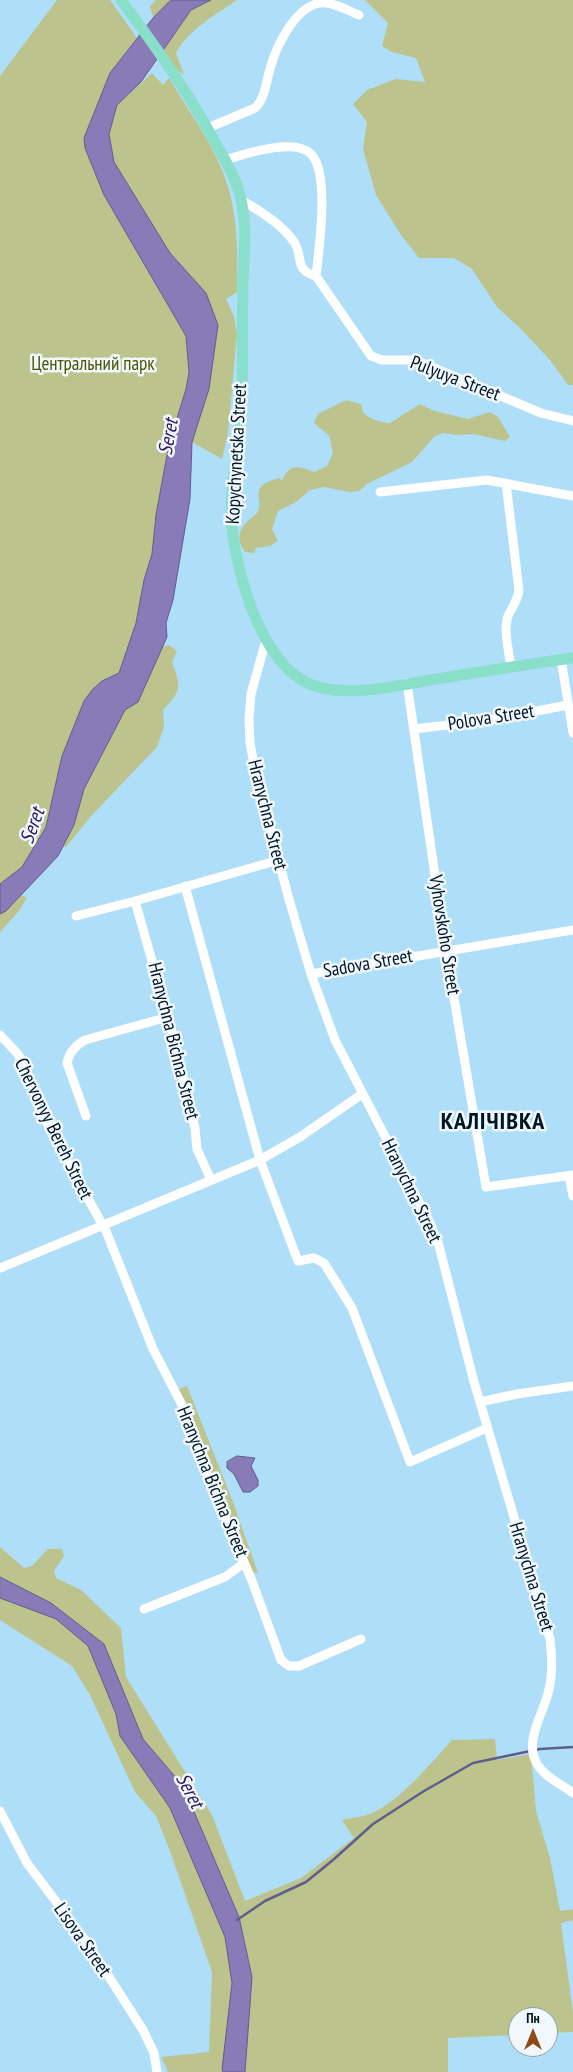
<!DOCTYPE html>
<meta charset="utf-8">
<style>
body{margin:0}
#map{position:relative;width:573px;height:2072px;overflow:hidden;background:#afdef8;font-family:"PT Sans Narrow",sans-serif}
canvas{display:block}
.north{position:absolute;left:508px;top:2007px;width:50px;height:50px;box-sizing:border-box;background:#f1f8fd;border:1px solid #919ea6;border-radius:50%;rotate:0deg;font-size:14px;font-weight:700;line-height:20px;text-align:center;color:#001723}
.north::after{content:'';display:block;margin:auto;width:18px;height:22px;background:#8c4a17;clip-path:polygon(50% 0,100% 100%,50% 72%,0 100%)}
</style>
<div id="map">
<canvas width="573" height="2072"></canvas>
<div class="north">Пн</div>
</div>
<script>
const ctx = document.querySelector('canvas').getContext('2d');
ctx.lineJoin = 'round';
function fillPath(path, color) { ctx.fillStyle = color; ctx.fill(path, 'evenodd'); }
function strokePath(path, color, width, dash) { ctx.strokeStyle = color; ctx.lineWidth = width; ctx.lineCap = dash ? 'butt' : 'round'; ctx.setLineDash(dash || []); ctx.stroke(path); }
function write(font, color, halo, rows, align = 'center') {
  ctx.font = font + ' "PT Sans Narrow",sans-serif'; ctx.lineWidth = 5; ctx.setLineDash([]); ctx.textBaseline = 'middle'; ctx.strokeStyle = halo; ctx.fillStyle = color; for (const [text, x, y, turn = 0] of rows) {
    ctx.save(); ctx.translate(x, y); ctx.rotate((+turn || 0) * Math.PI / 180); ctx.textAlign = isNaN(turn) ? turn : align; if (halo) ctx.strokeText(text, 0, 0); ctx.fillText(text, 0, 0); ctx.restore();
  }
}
fillPath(new Path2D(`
 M 57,0 L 110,0 L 137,38 L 110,73 L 84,138 L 85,148 L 104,195 L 186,336 L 189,372 L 186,389 L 169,444 L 156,515 L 152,554 L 144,580 L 136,623 L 119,673 L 102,681 L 92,690 L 62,756 L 46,827 L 22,867 L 0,884 L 0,76 Z
 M 156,0 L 171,0 L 153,18 L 150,6 Z
 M 211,0 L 237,0 C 215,15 189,29 176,53 L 184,75 L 177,70 L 163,50 L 191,10 Z
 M 365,0 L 573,0 L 573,385 L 568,385 L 550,360 L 520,328 L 497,307 L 472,269 L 454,258 L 419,258 L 401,235 L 376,195 L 363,149 L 367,122 L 353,104 L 367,90 L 396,79 L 425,82 L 416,58 L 392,52 L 382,46 L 388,23 Z
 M 152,73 L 163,85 L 169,78 C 186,107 213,144 224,175 C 238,212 238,252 237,292 L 226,299 L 234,317 L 237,334 L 228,433 L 222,459 L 192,442 L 209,389 L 206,293 L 170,253 L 114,162 L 109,134 L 117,105 Z
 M 346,400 L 361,404 C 362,407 362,411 364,413 C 368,419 383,423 390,423 L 420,404 L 434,411 L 468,419 L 490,412 L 498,417 L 510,437 L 505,441 L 473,434 L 457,435 L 443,433 L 434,437 L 412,462 L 367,484 L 359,491 L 350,492 L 324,487 L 310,490 L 296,502 L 278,511 L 272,529 L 278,541 L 270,546 L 256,548 L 254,553 L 245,552 C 237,541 237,531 248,521 C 250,518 255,516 257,513 C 266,499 245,487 279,478 L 282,481 C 289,463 299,466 314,472 L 327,466 L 333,453 L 329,435 L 317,426 L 314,422 L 318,414 Z
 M 169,645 L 177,651 L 172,662 C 181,688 182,690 163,710 L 164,727 L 157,747 L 92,815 L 66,847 L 63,846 L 74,825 L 84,789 L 125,710 L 138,702 L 162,647 Z
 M 21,895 L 27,898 L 18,912 L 0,932 L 0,914 L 6,911 Z
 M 187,1386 L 233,1502 L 258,1573 L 252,1572 L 177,1390 Z
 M 0,1547 L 24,1568 L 32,1566 L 48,1549 L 62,1549 L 64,1556 L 54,1571 L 56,1578 L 81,1590 L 121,1628 L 126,1677 L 212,1815 L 245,1901 L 301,1878 L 354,1838 L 342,1820 C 352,1818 363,1817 372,1813 C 399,1802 432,1762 452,1740 L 495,1739 L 497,1760 L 531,1754 L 536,1811 L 550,1858 L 560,1911 L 573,1909 L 573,1920 L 561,1923 L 573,2013 L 573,2032 L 548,2033 L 548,2017 L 518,2017 L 518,2035 L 448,2038 L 448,2072 L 245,2072 L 252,1977 L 239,1917 L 183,1786 L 143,1739 L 104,1644 L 51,1603 L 0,1577 Z
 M 0,1598 L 56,1619 L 88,1646 L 116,1714 L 120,1736 L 170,1808 L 225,1937 L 232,1983 L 223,2072 L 166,2072 L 168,2071 L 161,2057 L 209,2052 L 212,1972 L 170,1851 L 156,1816 L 135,1792 L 90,1695 L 72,1666 L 0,1620 Z`), '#bcc38c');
const water = new Path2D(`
 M 171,0 L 211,0 L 191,10 L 141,82 L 117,105 L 109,134 L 114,162 L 170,253 L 206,293 L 218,325 L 209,389 L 192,442 L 190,499 L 173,600 L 166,623 L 167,637 L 138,702 L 125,710 L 84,789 L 74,825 L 58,856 L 6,911 L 0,914 L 0,884 L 22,867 L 46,827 L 62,756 L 84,701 L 92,690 L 102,681 L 119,673 L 136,623 L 144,580 L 152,554 L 156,515 L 169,444 L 186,389 L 189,372 L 186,336 L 104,195 L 85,148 L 84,138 L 110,73 L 153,18 Z
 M 237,1456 L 255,1458 L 251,1466 L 258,1480 L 258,1486 L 250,1492 L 243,1492 L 234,1474 L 227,1468 L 227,1462 Z
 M 0,1577 L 51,1603 L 104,1644 L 143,1739 L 183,1786 L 239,1917 L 252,1977 L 245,2072 L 223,2072 L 222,2069 L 232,1983 L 225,1937 L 170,1808 L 120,1736 L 116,1714 L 88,1646 L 56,1619 L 0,1598 Z`);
fillPath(water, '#887bb7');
strokePath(water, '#5f5d8b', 1);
strokePath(new Path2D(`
 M 237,1920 L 265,1901 L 306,1882 L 333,1860 L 373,1824 L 424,1791 L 473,1763 L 540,1749 L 573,1747`), '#5f5d8b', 2.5);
strokePath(new Path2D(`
 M 208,128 L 255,108 C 265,99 266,82 270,69 C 276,46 298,0 326,3 C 337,4 349,11 359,15
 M 225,160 C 244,154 295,137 311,154 C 330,173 319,249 316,276
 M 241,200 C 257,209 284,226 294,242 C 304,256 293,270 316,276 L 371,356 L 382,360 L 415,360 L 541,413 L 573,421
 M 506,483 L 519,590 C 518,600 512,607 508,616 C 503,630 509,652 511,667
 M 380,492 L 487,480 L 573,496
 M 266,640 L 251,694 L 249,719 L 250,743 L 255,769 L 288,896 L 311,974 L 335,1040 L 430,1223 L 438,1242 L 474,1382 L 550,1639 C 552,1655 553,1673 549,1689 C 545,1712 523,1740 537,1764 C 545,1777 561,1784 573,1793
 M 561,659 L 573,733
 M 407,683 L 446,951 L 486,1187 L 573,1175
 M 414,729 L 490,720 L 568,705
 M 185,886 L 260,1160 L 298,1261 L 314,1258 L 324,1263 L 352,1308 L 410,1462 L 487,1428
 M 135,901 L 173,1035 L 195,1128 L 197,1149 L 211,1180
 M 76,916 L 135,901 L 279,860
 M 311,974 L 573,930
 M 0,1035 L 17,1053 L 24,1064 L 50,1130 L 106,1231 L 153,1349 L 182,1405 L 199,1455 L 252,1581 L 281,1660 L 289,1666 L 299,1666 L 361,1639
 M 86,1116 L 67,1063 C 69,1053 76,1045 85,1040 L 168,1017
 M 569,1176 L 573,1196
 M 0,1268 L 260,1160 L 300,1137 L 362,1094
 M 480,1402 L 517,1394 L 573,1386
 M 144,1609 L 225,1577 L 244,1563
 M 0,1811 L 27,1863 L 88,1944 L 143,2030 L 154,2053 L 157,2072`), '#fff', 9);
strokePath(new Path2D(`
 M 121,0 C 155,46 189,93 216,144 C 226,161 237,180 241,200 C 247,225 244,254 243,281 C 242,319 243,359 242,397 C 240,436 231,475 231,514 C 233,565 260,665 312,685 C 349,699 404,684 443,678 C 486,671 530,664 573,658`), '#8adfcb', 11);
write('19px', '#4e5300', '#f1f8fd', [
 ["Центральний парк",93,365]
]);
write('19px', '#001723', '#f1f8fd', [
 ["Pulyuya Street",455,379,21],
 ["Kopychynetska Street",237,454,-87],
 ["Polova Street",491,718,-9],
 ["Hranychna Street",267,815,76],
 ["Vyhovskoho Street",444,935,81],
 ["Sadova Street",368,964,-10],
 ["Hranychna Bichna Street",173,1041,76],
 ["Chervonyy Bereh Street",53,1129,64],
 ["Hranychna Street",411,1191,64],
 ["Hranychna Bichna Street",212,1482,68],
 ["Hranychna Street",531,1577,73],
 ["Lisova Street",82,1940,55]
]);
write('italic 20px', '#311860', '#f1f8fd', [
 ["Seret",169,437,-80],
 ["Seret",33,826,-70],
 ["Seret",189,1791,62]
]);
ctx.letterSpacing = '1px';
write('bold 24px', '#001723', '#f1f8fd', [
 ["КАЛІЧІВКА",493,1122]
]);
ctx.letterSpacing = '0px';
</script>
